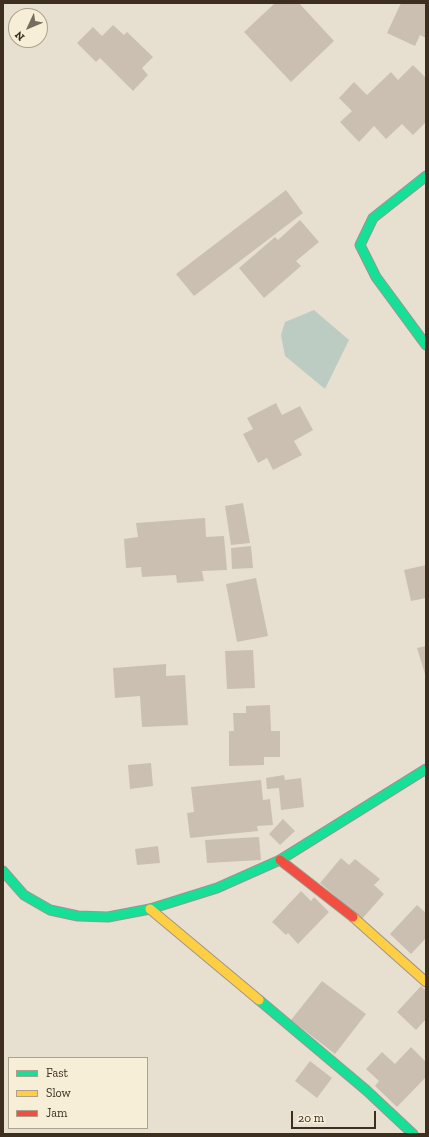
<!DOCTYPE html>
<style>
body{margin:0}
#map{position:relative;width:429px;height:1137px;overflow:hidden;background:#e7e0d1;font-family:"Zilla Slab",serif}
canvas{display:block}
.frame{position:absolute;inset:0;border:4px solid #3d2e20;pointer-events:none}
.legend{position:absolute;left:8px;top:1057px;width:140px;height:72px;box-sizing:border-box;background:#f7eed8;border:1px solid #ada18e;margin:0;padding:5px 7px;list-style:none;font-size:12px;color:#3d2e20}
.legend li{display:flex;align-items:center;gap:8px;height:20px}
.legend b{width:20px;border:1px solid #ada18e}
.north{position:absolute;left:8px;top:8px;width:40px;height:40px;box-sizing:border-box;background:#f7eed8;border:1px solid #ada18e;border-radius:50%;rotate:226deg;font-size:11px;font-weight:700;line-height:16px;text-align:center;color:#3d2e20}
.north::after{content:'';display:block;margin:auto;width:14px;height:18px;background:#786c5e;clip-path:polygon(50% 0,100% 100%,50% 72%,0 100%)}
.scale{position:absolute;left:291px;top:1111px;width:85px;height:18px;box-sizing:border-box;border:2px solid #3d2e20;border-top:0;padding-left:5px;font-size:12px;line-height:14px;white-space:nowrap;color:#3d2e20;-webkit-text-stroke:3px #f7eed8;paint-order:stroke}
</style>
<div id="map">
<canvas width="429" height="1137"></canvas>
<div class="frame"></div>
<ul class="legend">
<li><b style="height:5px;background:#16e098"></b>Fast</li>
<li><b style="height:5px;background:#ffcf43"></b>Slow</li>
<li><b style="height:5px;background:#f24e42"></b>Jam</li>
</ul>
<div class="north">N</div>
<div class="scale">20 m</div>
</div>
<script>
const ctx = document.querySelector('canvas').getContext('2d');
ctx.lineJoin = 'round';
function fillPath(path, color) { ctx.fillStyle = color; ctx.fill(path, 'evenodd'); }
function strokePath(path, color, width, dash) { ctx.strokeStyle = color; ctx.lineWidth = width; ctx.lineCap = dash ? 'butt' : 'round'; ctx.setLineDash(dash || []); ctx.stroke(path); }
fillPath(new Path2D(`
 M 314,310 L 349,340 L 325,389 L 285,356 L 281,335 L 285,322 Z`), '#bcccc2');
fillPath(new Path2D(`
 M 275,3 L 299,3 L 334,41 L 291,82 L 244,32 Z
 M 401,3 L 426,3 L 426,38 L 420,35 L 415,46 L 387,33 Z
 M 113,25 L 124,35 L 127,32 L 153,57 L 142,68 L 148,75 L 133,91 L 100,58 L 96,62 L 77,43 L 93,27 L 102,36 Z
 M 413,65 L 426,78 L 426,122 L 413,135 L 402,124 L 386,139 L 374,126 L 359,142 L 340,122 L 352,111 L 339,98 L 354,82 L 367,95 L 391,72 L 398,80 Z
 M 286,190 L 303,213 L 194,296 L 176,274 Z
 M 300,220 L 319,242 L 296,261 L 301,266 L 264,298 L 239,268 L 275,237 L 278,240 Z
 M 276,403 L 282,415 L 300,406 L 313,430 L 294,441 L 302,455 L 273,470 L 267,458 L 258,463 L 243,434 L 253,429 L 247,418 Z
 M 243,503 L 250,543 L 231,545 L 225,506 Z
 M 205,518 L 206,537 L 224,536 L 227,570 L 202,571 L 204,581 L 177,583 L 176,575 L 142,577 L 141,567 L 126,568 L 124,539 L 138,537 L 136,523 Z
 M 251,546 L 253,568 L 232,569 L 231,548 Z
 M 426,565 L 426,598 L 411,601 L 404,570 Z
 M 256,578 L 268,636 L 237,642 L 226,584 Z
 M 426,646 L 426,677 L 417,648 Z
 M 253,650 L 255,688 L 227,689 L 225,651 Z
 M 166,664 L 166,676 L 185,675 L 188,725 L 142,727 L 140,696 L 115,698 L 113,668 Z
 M 270,705 L 271,731 L 280,731 L 280,757 L 264,757 L 264,765 L 229,766 L 229,731 L 234,731 L 233,713 L 246,713 L 246,706 Z
 M 151,763 L 153,786 L 130,789 L 128,765 Z
 M 284,775 L 285,780 L 301,778 L 304,807 L 281,810 L 279,788 L 267,789 L 266,778 Z
 M 261,780 L 263,800 L 270,799 L 273,825 L 257,826 L 258,831 L 190,838 L 187,813 L 194,812 L 191,787 Z
 M 283,819 L 295,831 L 280,845 L 269,834 Z
 M 259,837 L 261,860 L 207,863 L 205,840 Z
 M 158,846 L 160,863 L 137,865 L 135,849 Z
 M 341,858 L 349,865 L 355,859 L 380,879 L 374,885 L 384,894 L 362,919 L 320,883 Z
 M 301,891 L 311,901 L 314,897 L 329,912 L 298,944 L 288,933 L 286,935 L 272,922 Z
 M 417,905 L 426,913 L 426,938 L 411,954 L 390,934 Z
 M 322,981 L 366,1014 L 335,1054 L 291,1020 Z
 M 421,986 L 426,991 L 426,1019 L 416,1030 L 397,1012 Z
 M 411,1047 L 426,1062 L 426,1077 L 397,1107 L 375,1086 L 379,1081 L 366,1069 L 382,1052 L 395,1064 Z
 M 310,1061 L 332,1078 L 317,1098 L 295,1081 Z`), '#cbbfb2');
const fast = new Path2D(`
 M 426,176 L 373,218 L 360,245 L 376,277 L 426,345
 M 3,871 L 24,895 L 50,910 L 78,916 L 108,917 L 150,909 L 217,888 L 280,860 L 426,769
 M 259,1000 L 366,1090 L 413,1134`);
const slow = new Path2D(`
 M 150,909 L 259,1000
 M 353,917 L 426,982`);
const jam = new Path2D(`
 M 280,860 L 353,917`);
strokePath(fast, '#9c958a', 11);
strokePath(slow, '#9c958a', 11);
strokePath(jam, '#9c958a', 11);
strokePath(fast, '#16e098', 9);
strokePath(slow, '#ffcf43', 9);
strokePath(jam, '#f24e42', 9);
</script>
